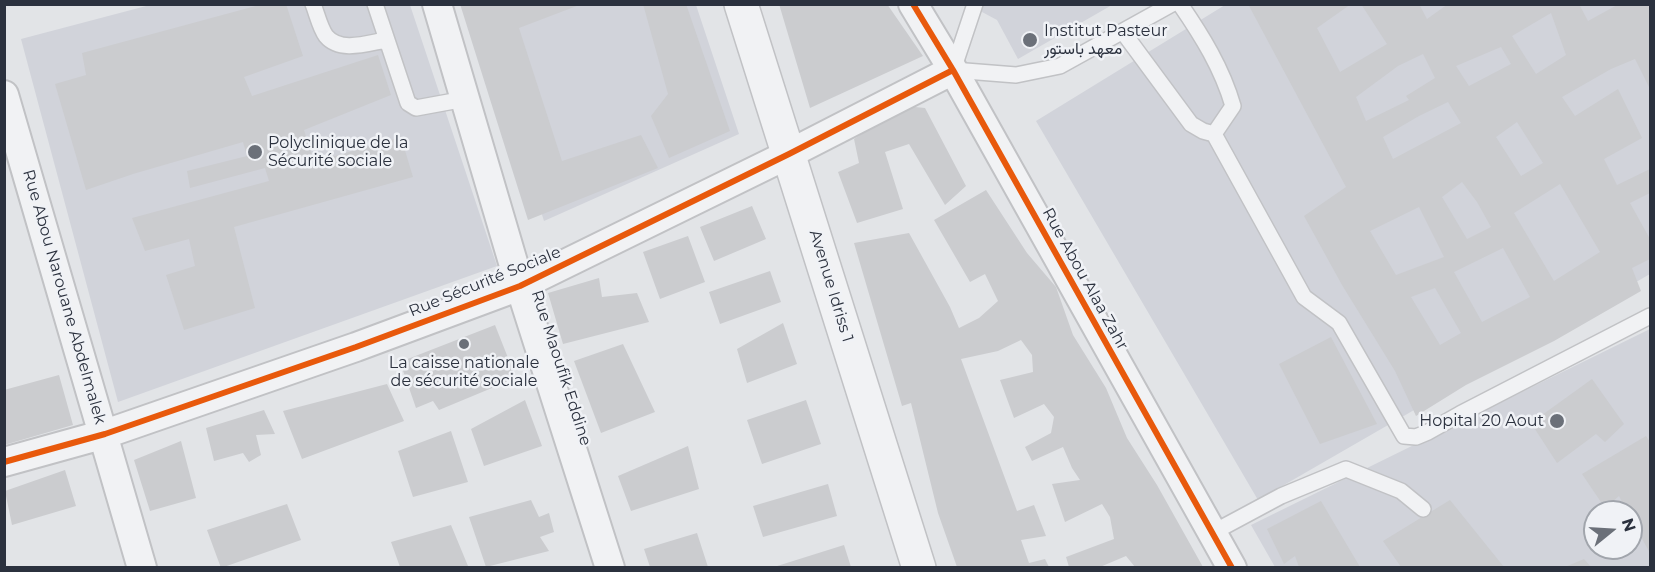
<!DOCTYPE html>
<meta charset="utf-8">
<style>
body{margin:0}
#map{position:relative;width:1655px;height:572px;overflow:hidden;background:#e2e4e7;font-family:Montserrat,sans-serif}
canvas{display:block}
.frame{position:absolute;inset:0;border:6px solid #2b313e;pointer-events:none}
.north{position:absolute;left:1583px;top:500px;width:60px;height:60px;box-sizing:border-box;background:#f0f2f6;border:2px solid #a1a5ac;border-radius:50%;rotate:72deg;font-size:16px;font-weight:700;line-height:24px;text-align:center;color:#2b313e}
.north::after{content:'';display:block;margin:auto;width:21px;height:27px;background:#6b7079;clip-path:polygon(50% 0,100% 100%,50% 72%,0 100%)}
</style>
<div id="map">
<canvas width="1655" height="572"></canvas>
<div class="frame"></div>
<div class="north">N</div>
</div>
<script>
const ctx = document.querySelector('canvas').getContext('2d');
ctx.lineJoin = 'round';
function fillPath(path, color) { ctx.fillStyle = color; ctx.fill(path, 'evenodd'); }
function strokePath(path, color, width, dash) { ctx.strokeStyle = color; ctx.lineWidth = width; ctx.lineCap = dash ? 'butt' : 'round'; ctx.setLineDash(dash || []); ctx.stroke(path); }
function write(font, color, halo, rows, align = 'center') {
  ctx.font = font + ' Montserrat,Vazirmatn,sans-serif'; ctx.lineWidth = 5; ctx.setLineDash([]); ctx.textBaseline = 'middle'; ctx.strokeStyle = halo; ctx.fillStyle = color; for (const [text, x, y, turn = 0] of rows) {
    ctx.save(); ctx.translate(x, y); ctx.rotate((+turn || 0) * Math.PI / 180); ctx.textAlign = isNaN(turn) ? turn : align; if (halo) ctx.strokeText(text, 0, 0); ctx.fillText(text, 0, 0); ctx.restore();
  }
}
fillPath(new Path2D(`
 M 483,4 L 696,5 L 739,134 L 544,221 L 476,7 Z
 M 150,5 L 410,5 L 497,266 L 118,402 L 21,39 Z
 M 969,5 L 1112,5 L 1018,59 L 997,20 Z
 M 1225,5 L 1650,5 L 1650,274 L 1258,500 L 1036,121 Z
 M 1650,329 L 1650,567 L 1275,567 L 1251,525 ZM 1595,512 L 1631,512 L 1631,548 L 1595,548 Z`), '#d1d3da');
fillPath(new Path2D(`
 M 263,4 L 286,4 L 303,56 L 244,77 L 252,96 L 378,55 L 391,95 L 304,130 L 314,162 L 401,137 L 413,177 L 234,227 L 255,308 L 184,330 L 166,275 L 195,266 L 189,239 L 145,251 L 132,218 L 269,181 L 265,168 L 190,188 L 187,171 L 247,156 L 243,142 L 133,174 L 86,190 L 55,84 L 86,75 L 82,53 Z
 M 460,4 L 582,4 L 519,28 L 562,161 L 641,135 L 658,168 L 528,220 Z
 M 643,4 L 686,4 L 730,131 L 669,158 L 651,116 L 668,94 Z
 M 779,4 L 887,4 L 923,56 L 810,108 Z
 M 1248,4 L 1351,4 L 1317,28 L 1340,72 L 1387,44 L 1361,4 L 1419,4 L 1427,19 L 1448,4 L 1579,4 L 1588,21 L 1619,4 L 1650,4 L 1650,89 L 1635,59 L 1611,69 L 1562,97 L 1575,116 L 1618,89 L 1642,138 L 1604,159 L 1617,185 L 1650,169 L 1650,193 L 1630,203 L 1650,239 L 1650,259 L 1632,268 L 1641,291 L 1554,341 L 1466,385 L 1416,416 L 1395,371 L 1342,285 L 1304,216 L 1346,187 ZM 1551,13 L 1566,55 L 1536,74 L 1512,36 ZM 1501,47 L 1511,64 L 1469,86 L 1456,66 ZM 1423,54 L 1435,78 L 1406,96 L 1409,100 L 1366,121 L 1356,97 L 1398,66 ZM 1448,102 L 1461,123 L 1393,159 L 1383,137 L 1419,116 ZM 1517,122 L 1543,163 L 1521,176 L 1496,137 ZM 1462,182 L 1477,202 L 1491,227 L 1467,239 L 1442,197 ZM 1560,184 L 1600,252 L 1554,281 L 1514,213 ZM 1419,207 L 1444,257 L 1396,275 L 1370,231 ZM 1503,248 L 1530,297 L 1482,322 L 1454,272 ZM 1435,288 L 1461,333 L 1440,345 L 1411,297 Z
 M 905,106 L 925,108 L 966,186 L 945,205 L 909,144 L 885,152 L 903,209 L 857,223 L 838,172 L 859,163 L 854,139 Z
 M 986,190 L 1027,253 L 1056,287 L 1073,335 L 1106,388 L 1127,438 L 1157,485 L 1203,567 L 1135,567 L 1126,556 L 1100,567 L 1069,567 L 1066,557 L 1114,539 L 1110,517 L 1102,504 L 1065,522 L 1052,484 L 1080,480 L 1072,468 L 1063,447 L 1032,461 L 1025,447 L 1051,433 L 1054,417 L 1044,404 L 1014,418 L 1000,380 L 1033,372 L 1032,355 L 1021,340 L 998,351 L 961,359 L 1017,511 L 1034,505 L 1046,536 L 1021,540 L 1029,563 L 1045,559 L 1049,567 L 957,567 L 938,513 L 911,403 L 902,406 L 854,243 L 909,233 L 950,307 L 959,328 L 979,318 L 998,301 L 985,274 L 970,282 L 934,220 Z
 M 752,206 L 766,239 L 714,261 L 700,227 Z
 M 688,236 L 705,282 L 660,299 L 643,252 Z
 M 770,271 L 781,302 L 720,324 L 709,292 Z
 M 599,278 L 602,297 L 637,293 L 649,322 L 563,344 L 548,293 Z
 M 783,323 L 797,364 L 747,383 L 737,349 Z
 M 495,325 L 516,378 L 439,410 L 433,401 L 416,408 L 400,362 Z
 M 1331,337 L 1377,424 L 1320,444 L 1279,364 Z
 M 623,344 L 655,412 L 601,433 L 574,361 Z
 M 59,375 L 73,425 L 4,445 L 4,390 Z
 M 1592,379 L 1624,424 L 1605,442 L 1596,434 L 1557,463 L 1531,423 Z
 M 387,384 L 404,421 L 302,459 L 283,411 Z
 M 525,400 L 542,446 L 484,466 L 471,429 Z
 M 806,400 L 821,444 L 762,464 L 747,420 Z
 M 264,410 L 275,434 L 256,435 L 261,455 L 249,462 L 243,453 L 214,461 L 206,428 Z
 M 451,431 L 468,482 L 413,497 L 398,451 Z
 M 1646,436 L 1650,442 L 1650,553 L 1631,519 L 1631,512 L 1627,512 L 1619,496 L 1605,508 L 1582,474 Z
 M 181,441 L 196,498 L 150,511 L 134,460 Z
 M 688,446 L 699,489 L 631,511 L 618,476 Z
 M 65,470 L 76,506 L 12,525 L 5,491 Z
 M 828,484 L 837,516 L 763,537 L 753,506 Z
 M 531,500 L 539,517 L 549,513 L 554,532 L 540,537 L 549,551 L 486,567 L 469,517 Z
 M 1450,500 L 1504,567 L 1401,567 L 1383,541 Z
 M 1321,501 L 1360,567 L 1299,567 L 1295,556 L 1284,564 L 1267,529 Z
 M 287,504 L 301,540 L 221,568 L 207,530 Z
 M 451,525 L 468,566 L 464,567 L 400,567 L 391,542 Z
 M 697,533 L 708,567 L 650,567 L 644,549 Z
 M 844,545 L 851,567 L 774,567 Z
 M 1584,559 L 1591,567 L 1565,567 Z`), '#cbcccf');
const service = new Path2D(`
 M 313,4 C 317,14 320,28 326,36 C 340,53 368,43 386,40
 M 375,4 L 408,103 L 416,108 L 465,99
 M 975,4 L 953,70 L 1016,75 L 1060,66 L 1172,4
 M 1180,4 C 1202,36 1222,68 1233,106 L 1214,134
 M 1123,32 L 1191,124 L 1203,131 L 1214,134 L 1304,297 L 1339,323 L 1404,436 L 1416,437 L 1428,432 L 1460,414 L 1650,316
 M 1212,533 L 1281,496 L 1346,469 L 1401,491 L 1423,509`);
const minor = new Path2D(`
 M 437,4 L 520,286 L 610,568
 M 913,4 L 953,70 L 1232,568
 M 4,95 L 142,568
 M 4,462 L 105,434 L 356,347 L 520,286 L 789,154 L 953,70`);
const tertiary = new Path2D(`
 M 741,4 L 919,568`);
strokePath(service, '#c1c2c5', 18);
strokePath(minor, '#c1c2c5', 32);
strokePath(tertiary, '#c1c2c5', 36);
strokePath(service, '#f1f2f4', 15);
strokePath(minor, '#f1f2f4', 28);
strokePath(tertiary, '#f1f2f4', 33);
strokePath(new Path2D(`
 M 913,4 L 953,70 L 1232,568
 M 4,462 L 105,434 L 356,347 L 520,286 L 789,154 L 953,70`), '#e8590c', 6);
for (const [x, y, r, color] of [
 [1030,40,8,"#6b7079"],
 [255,152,8,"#6b7079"],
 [464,344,6,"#6b7079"],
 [1557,421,8,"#6b7079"]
]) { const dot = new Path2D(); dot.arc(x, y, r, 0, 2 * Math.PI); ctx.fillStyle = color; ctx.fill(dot); strokePath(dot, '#f0f2f6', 2); }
write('16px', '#2b313e', '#f0f2f6', [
 ["Institut Pasteur",1044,31],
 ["معهد باستور",1044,49],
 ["Polyclinique de la",268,143],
 ["Sécurité sociale",268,161],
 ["La caisse nationale",464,363,"center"],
 ["de sécurité sociale",464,381,"center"],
 ["Hopital 20 Aout",1544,421,"right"]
], 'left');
write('16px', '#2b313e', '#f0f2f6', [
 ["Rue Abou Alaa Zahr",1085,279,61],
 ["Rue Sécurité Sociale",485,282,-22],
 ["Avenue Idriss 1",831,286,73],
 ["Rue Abou Narouane Abdelmalek",64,297,74],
 ["Rue Maoufik Eddine",561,368,72]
]);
</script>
